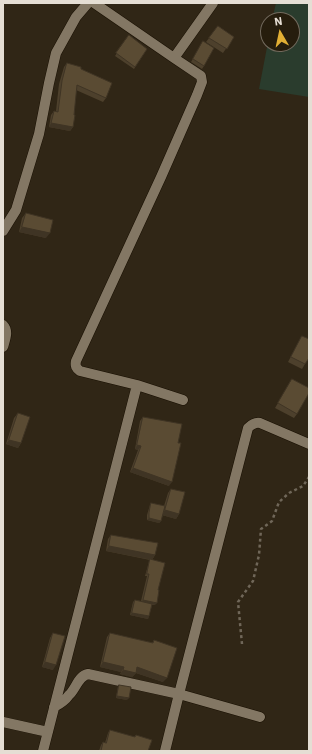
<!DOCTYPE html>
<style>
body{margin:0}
#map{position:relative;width:312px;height:754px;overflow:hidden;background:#302616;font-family:"IBM Plex Sans",sans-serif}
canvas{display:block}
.frame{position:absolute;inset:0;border:4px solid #e5ded4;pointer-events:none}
.north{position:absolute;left:260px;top:12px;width:40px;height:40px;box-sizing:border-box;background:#261d0d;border:1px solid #726a5d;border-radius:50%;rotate:351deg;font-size:11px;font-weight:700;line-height:16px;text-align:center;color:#e5ded4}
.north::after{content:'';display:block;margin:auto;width:14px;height:18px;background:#e2af34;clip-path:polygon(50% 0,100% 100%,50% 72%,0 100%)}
</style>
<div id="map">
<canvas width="312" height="754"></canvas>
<div class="frame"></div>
<div class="north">N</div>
</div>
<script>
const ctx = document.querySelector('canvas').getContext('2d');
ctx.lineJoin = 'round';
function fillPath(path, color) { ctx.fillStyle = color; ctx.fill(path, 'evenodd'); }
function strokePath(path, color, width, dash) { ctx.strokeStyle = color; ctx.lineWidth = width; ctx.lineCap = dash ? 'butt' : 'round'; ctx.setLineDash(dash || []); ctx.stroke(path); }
fillPath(new Path2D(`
 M 276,3 L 309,3 L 309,97 L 259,89 L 268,42 L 268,44 L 292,44 L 292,20 L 272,20 Z`), '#2a3c2d');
const minor = new Path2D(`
 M 94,3 L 174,58 L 201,76 L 202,82 L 197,95 L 161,177 L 76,361 C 75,366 76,368 80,371 L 137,385 L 183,400
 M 174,58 L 213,3
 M 3,231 L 16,210 L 39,134 L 49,83 L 56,53 L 76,17 L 88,3
 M 3,325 C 9,331 5,340 3,347
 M 54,707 C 60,704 65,701 69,695 C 76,689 78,676 88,674 L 179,694 L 260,717
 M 3,722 L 48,732
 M 43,751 L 137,385
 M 165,751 L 179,694 L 248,428 C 252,424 255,422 260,423 L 309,444`);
strokePath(minor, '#180f02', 11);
strokePath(new Path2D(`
 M 242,644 L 238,602 L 253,581 L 259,555 L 261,529 L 272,521 L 279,502 L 289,493 L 303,486 L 309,477`), '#706759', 2.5, [3, 3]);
strokePath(minor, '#837764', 10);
fillPath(new Path2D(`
 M 218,26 L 234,37 L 223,53 L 206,42 Z
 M 129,35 L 147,49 L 134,69 L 115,56 Z
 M 203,41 L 204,66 L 202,69 L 191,62 Z
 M 67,63 L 81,69 L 106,98 L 103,102 L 76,90 L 73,127 L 70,131 L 49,127 L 51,115 L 54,111 L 56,111 L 59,84 L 64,67 Z
 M 26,213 L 46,238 L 19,232 L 22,218 Z
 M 302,336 L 305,364 L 302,369 L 288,362 L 299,341 Z
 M 292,379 L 297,414 L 294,418 L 275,408 Z
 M 18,413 L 21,443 L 18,448 L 6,444 L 14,418 Z
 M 143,417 L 169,486 L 130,472 L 138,450 L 135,449 L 140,421 Z
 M 171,489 L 179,514 L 176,519 L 162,515 L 161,521 L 159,523 L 147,520 L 147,515 L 150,505 L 151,503 L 164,506 L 168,493 Z
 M 111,535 L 155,555 L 152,560 L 155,605 L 152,605 L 148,619 L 130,615 L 133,602 L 135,600 L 141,601 L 147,576 L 145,576 L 149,562 L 150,560 L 106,551 L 108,539 Z
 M 53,633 L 53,670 L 42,667 L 50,638 Z
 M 110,633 L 152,643 L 154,640 L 163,682 L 136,673 L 132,677 L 120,674 L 121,672 L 100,667 L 107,637 Z
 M 119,685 L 127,700 L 116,698 L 118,687 Z
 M 110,730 L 134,737 L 136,735 L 148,751 L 99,751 L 101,745 L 103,742 L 105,743 L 108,733 Z`), '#4d402c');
fillPath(new Path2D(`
 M 51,123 L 73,127 L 70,131 L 49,127 Z
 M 22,227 L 50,233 L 46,238 L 19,232 Z
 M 9,440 L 21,443 L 18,448 L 6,444 Z
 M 137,445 L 141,446 L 138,450 L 135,449 Z
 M 133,468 L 172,482 L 169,486 L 130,472 Z
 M 165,510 L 179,514 L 176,519 L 162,515 Z
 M 149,518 L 161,521 L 159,523 L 147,520 Z
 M 109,546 L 155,555 L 152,560 L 106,551 Z
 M 143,600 L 157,603 L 155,605 L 141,602 Z
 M 132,613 L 149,616 L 148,619 L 130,615 Z
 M 45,662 L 56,665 L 53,670 L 42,667 Z
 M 103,662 L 124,667 L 121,672 L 100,667 Z
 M 137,667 L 167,678 L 163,682 L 136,673 L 132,677 L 120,674 L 123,670 Z
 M 117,696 L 129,698 L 127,700 L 116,698 Z`), '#3f3424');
const building = new Path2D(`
 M 218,26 L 234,37 L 227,49 L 209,38 Z
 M 129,35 L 147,49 L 135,67 L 116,53 Z
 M 203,41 L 214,48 L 204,66 L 193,59 Z
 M 67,63 L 81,67 L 81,69 L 112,83 L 106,98 L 77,85 L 74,115 L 75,115 L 73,127 L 51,123 L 54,111 L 58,112 L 62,81 Z
 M 26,213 L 53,220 L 50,233 L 22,227 Z
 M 302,336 L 309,339 L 309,358 L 305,364 L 291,357 Z
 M 292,379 L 309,388 L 309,393 L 297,414 L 278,403 Z
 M 18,413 L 30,417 L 21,443 L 9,440 Z
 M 143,417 L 182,424 L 178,443 L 181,443 L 172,482 L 133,468 L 141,446 L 137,445 Z
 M 171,489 L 185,492 L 179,514 L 165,510 Z
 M 151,503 L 165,506 L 161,521 L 149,518 L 149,513 Z
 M 111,535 L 158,543 L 155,555 L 109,546 Z
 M 150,559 L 165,563 L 158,590 L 159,590 L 157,603 L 143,600 L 149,574 L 147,574 Z
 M 135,600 L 152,604 L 149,616 L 132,613 Z
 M 53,633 L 65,636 L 56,665 L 45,662 Z
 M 110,633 L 153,643 L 154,640 L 177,648 L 167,678 L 137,667 L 136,673 L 123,670 L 124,667 L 103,662 Z
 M 119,685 L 131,687 L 129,698 L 117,696 Z
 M 110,730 L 135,737 L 136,735 L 152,740 L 148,751 L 101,751 L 103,742 L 106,743 Z`);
fillPath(building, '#5a4b33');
strokePath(building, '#3f3424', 1);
</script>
